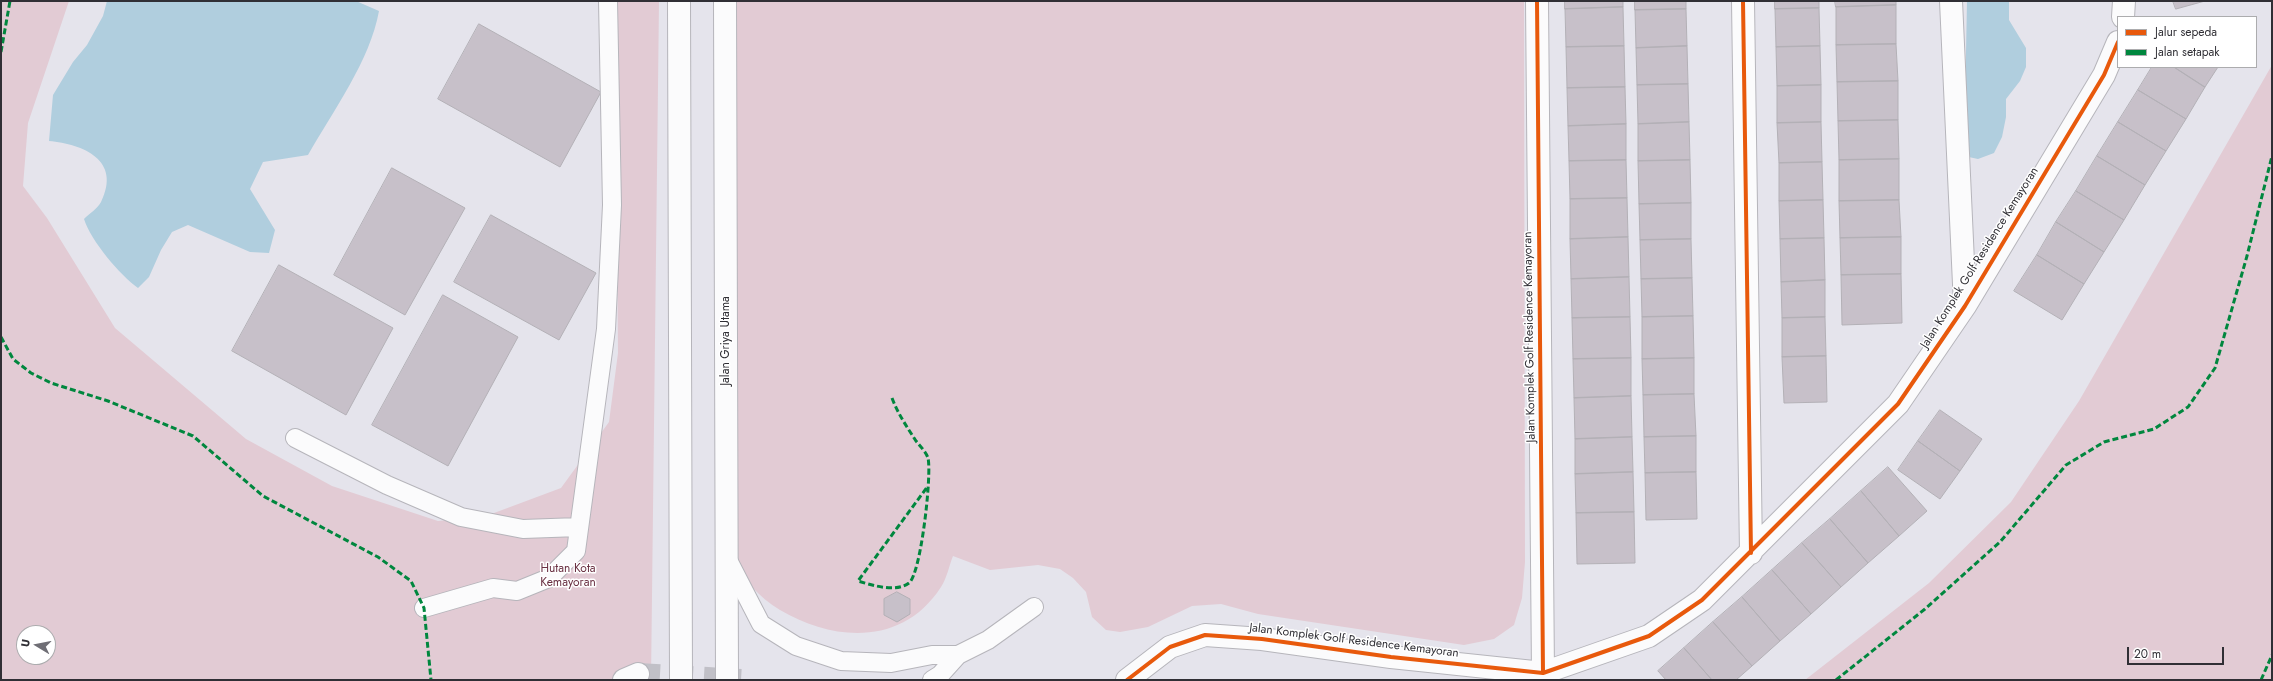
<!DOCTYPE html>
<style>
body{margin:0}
#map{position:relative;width:2273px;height:681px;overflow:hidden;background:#e5e4ec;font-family:Jost,sans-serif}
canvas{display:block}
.frame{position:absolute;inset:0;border:2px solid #302f35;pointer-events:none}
.legend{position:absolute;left:2117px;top:16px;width:140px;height:52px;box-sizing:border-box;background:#fff;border:1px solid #acacae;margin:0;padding:5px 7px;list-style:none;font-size:12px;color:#302f35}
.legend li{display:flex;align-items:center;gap:8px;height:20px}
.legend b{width:20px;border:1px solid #acacae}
.north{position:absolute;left:16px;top:625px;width:40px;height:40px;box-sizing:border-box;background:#fff;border:1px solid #acacae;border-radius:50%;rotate:280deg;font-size:11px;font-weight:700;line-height:16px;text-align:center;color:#302f35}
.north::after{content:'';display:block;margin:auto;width:14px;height:18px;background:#6f6e75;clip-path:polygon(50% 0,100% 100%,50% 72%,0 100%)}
.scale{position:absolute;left:2127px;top:647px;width:97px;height:18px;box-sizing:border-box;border:2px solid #302f35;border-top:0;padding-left:5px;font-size:12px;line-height:14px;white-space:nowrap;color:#302f35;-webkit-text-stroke:3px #fff;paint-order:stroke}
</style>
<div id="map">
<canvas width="2273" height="681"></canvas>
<div class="frame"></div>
<ul class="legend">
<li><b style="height:5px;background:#e8590c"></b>Jalur sepeda</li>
<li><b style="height:5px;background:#00873e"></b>Jalan setapak</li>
</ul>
<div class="north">U</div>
<div class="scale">20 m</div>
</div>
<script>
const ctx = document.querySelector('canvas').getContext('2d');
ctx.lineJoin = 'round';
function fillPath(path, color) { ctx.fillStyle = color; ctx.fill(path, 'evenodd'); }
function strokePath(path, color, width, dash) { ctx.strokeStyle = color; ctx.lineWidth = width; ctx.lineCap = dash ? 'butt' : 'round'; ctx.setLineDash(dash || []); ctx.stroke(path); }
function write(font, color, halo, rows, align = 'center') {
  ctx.font = font + ' Jost,sans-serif'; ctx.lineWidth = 3; ctx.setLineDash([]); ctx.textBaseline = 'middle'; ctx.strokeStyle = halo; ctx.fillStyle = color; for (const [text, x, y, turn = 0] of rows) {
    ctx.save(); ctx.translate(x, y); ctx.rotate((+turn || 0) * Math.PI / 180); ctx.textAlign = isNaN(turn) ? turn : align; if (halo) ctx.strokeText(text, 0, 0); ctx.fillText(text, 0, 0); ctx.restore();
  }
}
fillPath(new Path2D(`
 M 1,1 L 69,1 L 28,123 L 23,186 L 47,218 L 115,328 L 246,439 L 332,486 L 438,521 L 486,516 L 561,488 L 609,422 L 618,353 L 615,1 L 659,1 L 651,680 L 1,680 ZM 24,633 L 48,633 L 48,657 L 24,657 Z
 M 725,1 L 1524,1 L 1525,562 L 1522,598 L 1514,625 L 1494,639 L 1464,645 L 1258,614 L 1221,604 L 1192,606 L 1148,627 L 1120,632 L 1106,630 L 1092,617 L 1086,592 L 1073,578 L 1060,569 L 1038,565 L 990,570 L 953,556 C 949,566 947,578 941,587 C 903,646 834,642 780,610 C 759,598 743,577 727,559 Z
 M 2272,65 L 2272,680 L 1805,680 L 1929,583 L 2011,502 L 2079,401 Z`), '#e2cbd4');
fillPath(new Path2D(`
 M 107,1 L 356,1 L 379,11 C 370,61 333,111 308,155 L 263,162 L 250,189 L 275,230 L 269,253 L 250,252 L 188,225 L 172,232 L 161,250 L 149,277 L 138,288 C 120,275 91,241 84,219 C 89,214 98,208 101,202 C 122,160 83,144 49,141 L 53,95 L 73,62 L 87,45 L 103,16 Z
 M 1967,1 L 2009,1 L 2009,20 L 2026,48 L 2026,67 L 2020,81 L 2006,99 L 2006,117 L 2002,137 L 1994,153 L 1978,159 L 1964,156 Z`), '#b0cede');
const building = new Path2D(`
 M 1565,1 L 1623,1 L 1623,7 L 1565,9 Z
 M 1635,1 L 1686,1 L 1686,9 L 1635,10 Z
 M 1775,1 L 1819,1 L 1819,8 L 1775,9 Z
 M 1835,1 L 1896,1 L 1896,5 L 1836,7 Z
 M 2173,1 L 2205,1 L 2176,9 Z
 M 1896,5 L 1896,44 L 1836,45 L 1836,7 Z
 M 1623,7 L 1624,46 L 1566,47 L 1565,9 Z
 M 1819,8 L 1820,46 L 1776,47 L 1775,9 Z
 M 1686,9 L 1687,46 L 1636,48 L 1635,10 Z
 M 479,24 L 601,92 L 560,167 L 438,99 Z
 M 1896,44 L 1898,81 L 1837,82 L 1836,45 Z
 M 1624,46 L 1625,87 L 1567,88 L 1566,47 Z
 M 1687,46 L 1688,84 L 1637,85 L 1636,48 Z
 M 1820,46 L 1821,85 L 1777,86 L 1776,47 Z
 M 2152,67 L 2174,67 L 2205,87 L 2186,119 L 2138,90 Z
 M 2174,67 L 2218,67 L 2205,87 Z
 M 1898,81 L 1898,120 L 1838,121 L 1837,82 Z
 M 1688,84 L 1689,122 L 1638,124 L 1637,85 Z
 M 1821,85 L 1821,122 L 1777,123 L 1777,86 Z
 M 1625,87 L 1626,124 L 1568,126 L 1567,88 Z
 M 2138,90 L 2186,119 L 2166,151 L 2118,122 Z
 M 1898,120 L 1899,159 L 1839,160 L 1838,121 Z
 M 1689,122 L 1690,160 L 1638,161 L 1638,124 Z
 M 1821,122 L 1822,162 L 1779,163 L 1777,123 Z
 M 2118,122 L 2166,151 L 2145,185 L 2097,156 Z
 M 1626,124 L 1626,160 L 1569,161 L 1568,126 Z
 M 2097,156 L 2145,185 L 2124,220 L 2076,191 Z
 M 1899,159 L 1899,200 L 1839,201 L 1839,160 Z
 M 1626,160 L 1627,198 L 1570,199 L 1569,161 Z
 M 1690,160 L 1691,203 L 1639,204 L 1638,161 Z
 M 1822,162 L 1823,200 L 1779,201 L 1779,163 Z
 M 392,168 L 465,208 L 405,315 L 334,275 Z
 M 2076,191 L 2124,220 L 2104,252 L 2056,222 Z
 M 1627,198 L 1628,237 L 1570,239 L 1570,199 Z
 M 1823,200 L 1824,238 L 1780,239 L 1779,201 Z
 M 1899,200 L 1901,237 L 1840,238 L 1839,201 Z
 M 1691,203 L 1691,239 L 1640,240 L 1639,204 Z
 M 491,215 L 596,273 L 559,340 L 454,282 Z
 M 2056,222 L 2104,252 L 2084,284 L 2037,255 Z
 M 1628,237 L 1629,277 L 1571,279 L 1570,239 Z
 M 1901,237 L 1901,274 L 1841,275 L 1840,238 Z
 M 1824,238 L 1825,280 L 1781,282 L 1780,239 Z
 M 1691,239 L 1692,278 L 1641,279 L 1640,240 Z
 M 2037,255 L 2084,284 L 2062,320 L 2014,291 Z
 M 279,265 L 393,328 L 346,415 L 232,351 Z
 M 1901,274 L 1902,323 L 1842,325 L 1841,275 Z
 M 1629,277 L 1630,317 L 1572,318 L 1571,279 Z
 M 1692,278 L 1693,316 L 1642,317 L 1641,279 Z
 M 1825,280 L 1825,317 L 1782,318 L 1781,282 Z
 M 443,295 L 518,337 L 448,466 L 372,425 Z
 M 1693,316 L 1694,358 L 1642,359 L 1642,317 Z
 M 1630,317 L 1631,358 L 1573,359 L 1572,318 Z
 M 1825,317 L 1826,356 L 1782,357 L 1782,318 Z
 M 1826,356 L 1827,402 L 1784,403 L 1782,357 Z
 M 1631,358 L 1631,396 L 1574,398 L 1573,359 Z
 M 1694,358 L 1694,394 L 1643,395 L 1642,359 Z
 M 1694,394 L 1696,436 L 1644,437 L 1643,395 Z
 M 1631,396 L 1632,437 L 1575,439 L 1574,398 Z
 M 1940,410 L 1982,439 L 1960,471 L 1918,441 Z
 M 1696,436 L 1696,472 L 1645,473 L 1644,437 Z
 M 1632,437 L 1633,472 L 1575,474 L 1575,439 Z
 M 1918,441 L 1960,471 L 1940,499 L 1898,470 Z
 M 1888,467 L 1927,511 L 1899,536 L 1861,491 Z
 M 1633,472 L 1634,512 L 1576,513 L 1575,474 Z
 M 1696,472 L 1697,519 L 1646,520 L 1645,473 Z
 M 1861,491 L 1899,536 L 1868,563 L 1830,519 Z
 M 1634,512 L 1635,563 L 1577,564 L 1576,513 Z
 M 1830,519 L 1868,563 L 1841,587 L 1802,543 Z
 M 1802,543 L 1841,587 L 1811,614 L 1772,570 Z
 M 1772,570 L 1811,614 L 1780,641 L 1742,597 Z
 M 897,592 L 910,599 L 910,614 L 897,622 L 884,615 L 884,599 Z
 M 1742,597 L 1780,641 L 1752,666 L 1713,622 Z
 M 1713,622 L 1752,666 L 1736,680 L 1712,680 L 1684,648 Z
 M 1684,648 L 1712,680 L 1666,680 L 1658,671 Z`);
fillPath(building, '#c7c0c9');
strokePath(building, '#b3b0b6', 1);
strokePath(new Path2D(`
 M 638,674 L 741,680`), '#c1c0c7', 22, [22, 11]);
const lane = new Path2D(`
 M 295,438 L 387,485 L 461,517 L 523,529 L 579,527
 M 728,560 L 761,624 L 796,646 L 841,661 L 891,663 L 932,655 L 958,655 L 988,640 L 1034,607
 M 424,608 L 493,588 L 517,591 L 549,578 L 576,551 L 606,329 L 612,205 L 608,1
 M 932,680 L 940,675 L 958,655`);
const street = new Path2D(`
 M 1537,1 L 1543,673
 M 1743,1 L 1751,553
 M 1951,1 L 1965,306
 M 2123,17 L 2124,1
 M 624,680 L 638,674
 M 1127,680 L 1170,647 L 1205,635 L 1262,639 L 1391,657 L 1543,673 L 1649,636 L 1702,600 L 1898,404 L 1965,306 L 2104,75 L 2118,42`);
const secondary = new Path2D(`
 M 679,1 L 681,680
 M 725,1 L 727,680`);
strokePath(lane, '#b6b5bb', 20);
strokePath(street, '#b6b5bb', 24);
strokePath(secondary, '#b6b5bb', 24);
strokePath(lane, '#fbfbfc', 18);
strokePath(street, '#fbfbfc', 22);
strokePath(secondary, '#fbfbfc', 22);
strokePath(new Path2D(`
 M 1,52 L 10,1
 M 1,337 L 13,359 L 31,373 L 51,383 L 108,401 L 193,436 L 263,496 L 378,557 L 411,581 L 424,608 L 431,680
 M 892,398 C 898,414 907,427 916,441 C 920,446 926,452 928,458 C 932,474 921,574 909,583 C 895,593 872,585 858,581 L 928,486
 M 1836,680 L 1925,609 L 2000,542 L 2066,465 L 2104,442 L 2154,429 L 2188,407 L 2215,368 L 2247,256 L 2272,156
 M 2261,680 L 2272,655`), '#00873e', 3, [6, 3]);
strokePath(new Path2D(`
 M 1537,1 L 1543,673
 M 1743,1 L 1751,553
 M 1127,680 L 1170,647 L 1205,635 L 1262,639 L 1391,657 L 1543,673 L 1649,636 L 1702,600 L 1898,404 L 1965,306 L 2104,75 L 2118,42`), '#e8590c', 4);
write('12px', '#302f35', '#fff', [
 ["Jalan Komplek Golf Residence Kemayoran",1980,258,-58],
 ["Jalan Komplek Golf Residence Kemayoran",1530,337,-91],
 ["Jalan Griya Utama",726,341,-90],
 ["Jalan Komplek Golf Residence Kemayoran",1354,641,7]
]);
write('12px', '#693042', '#fff', [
 ["Hutan Kota",568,569],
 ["Kemayoran",568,583]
]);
</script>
